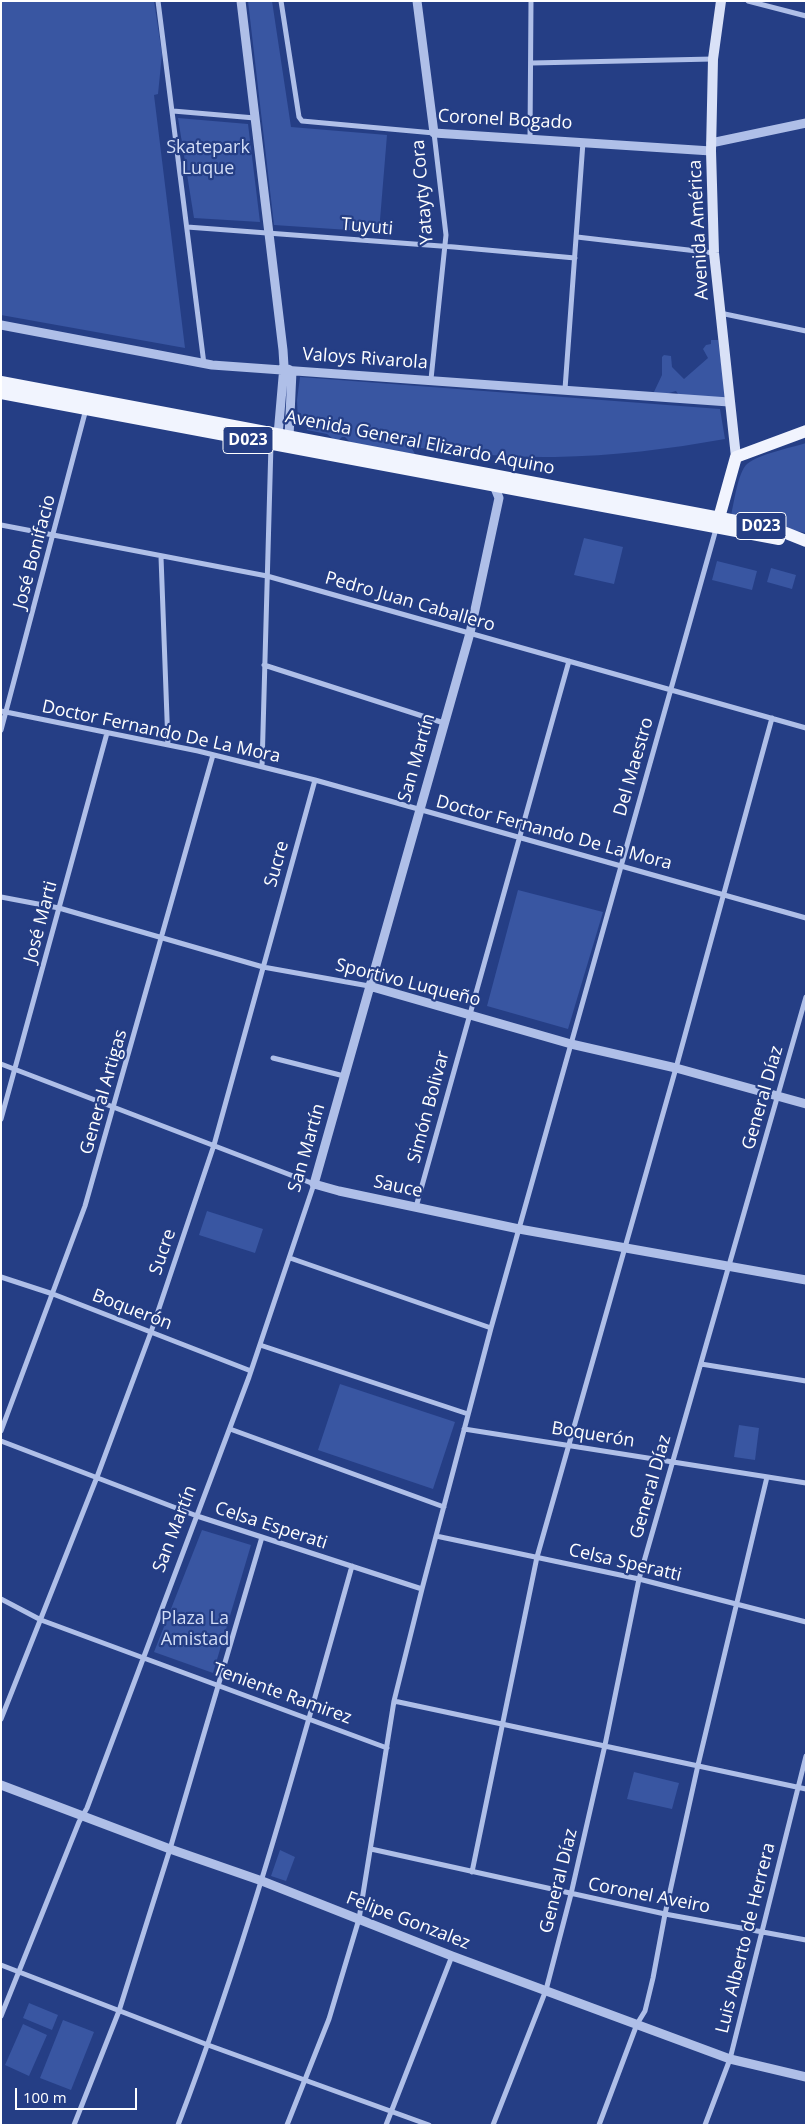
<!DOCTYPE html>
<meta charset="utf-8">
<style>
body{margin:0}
#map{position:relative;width:807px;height:2126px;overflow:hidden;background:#253e85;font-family:"Open Sans",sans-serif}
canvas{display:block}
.frame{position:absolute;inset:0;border:2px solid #fff;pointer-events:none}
.scale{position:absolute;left:15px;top:2088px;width:122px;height:22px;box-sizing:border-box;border:2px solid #fff;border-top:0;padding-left:6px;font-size:15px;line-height:18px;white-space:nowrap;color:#fff;-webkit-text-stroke:4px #253e85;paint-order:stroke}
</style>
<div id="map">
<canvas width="807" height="2126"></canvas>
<div class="frame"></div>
<div class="scale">100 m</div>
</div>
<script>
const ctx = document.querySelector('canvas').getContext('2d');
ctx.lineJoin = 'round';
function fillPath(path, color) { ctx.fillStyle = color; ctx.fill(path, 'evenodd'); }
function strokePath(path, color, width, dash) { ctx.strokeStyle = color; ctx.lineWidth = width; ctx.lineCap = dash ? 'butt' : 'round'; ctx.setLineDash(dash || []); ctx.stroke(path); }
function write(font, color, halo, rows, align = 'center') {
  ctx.font = font + ' "Open Sans",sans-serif'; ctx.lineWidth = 4.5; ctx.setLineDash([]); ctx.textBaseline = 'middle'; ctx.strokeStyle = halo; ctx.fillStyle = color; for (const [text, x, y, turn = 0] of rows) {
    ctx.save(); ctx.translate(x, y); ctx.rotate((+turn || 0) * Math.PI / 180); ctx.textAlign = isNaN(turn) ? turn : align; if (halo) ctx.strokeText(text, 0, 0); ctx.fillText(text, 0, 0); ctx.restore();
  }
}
fillPath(new Path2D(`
 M 1,1 L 154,1 L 162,54 L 158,94 L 154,95 L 185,348 L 1,315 Z
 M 248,1 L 272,1 L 291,127 L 387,135 L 379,232 L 274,225 Z
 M 178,118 L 248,124 L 260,222 L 194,218 Z
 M 711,340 L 718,340 L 726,396 L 723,398 L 676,397 L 678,394 L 676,391 L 662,395 L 653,394 L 662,375 L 662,357 L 664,355 L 671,356 L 672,367 L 684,379 L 708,358 L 703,349 L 706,345 L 711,344 Z
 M 300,377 L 720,409 L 725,439 C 669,449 613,456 555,457 C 507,458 459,452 411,447 L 415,454 L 352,444 L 345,437 L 342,437 L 337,442 L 327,434 L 307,430 L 307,425 L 298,423 L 297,400 Z
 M 806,443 L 806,533 L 731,516 C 734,503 738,472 747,464 C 759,454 790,448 806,443 Z
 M 584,538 L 623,547 L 614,584 L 574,575 Z
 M 717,561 L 757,571 L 752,590 L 712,580 Z
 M 771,568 L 796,575 L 792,589 L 767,582 Z
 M 518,890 L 603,912 L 568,1029 L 487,1006 Z
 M 207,1211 L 263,1229 L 255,1253 L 199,1235 Z
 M 340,1384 L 455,1422 L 433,1489 L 318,1450 Z
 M 739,1425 L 759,1428 L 755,1460 L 734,1457 Z
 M 202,1530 L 251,1545 L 213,1673 L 154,1652 Z
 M 634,1772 L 679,1783 L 672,1809 L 627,1799 Z
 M 280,1850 L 295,1857 L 286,1881 L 271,1876 Z
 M 29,2003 L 58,2015 L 52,2030 L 23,2018 Z
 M 63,2020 L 94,2032 L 71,2090 L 40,2078 Z
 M 23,2024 L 47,2035 L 29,2076 L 5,2065 Z`), '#3956a2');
strokePath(new Path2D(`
 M 158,1 L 204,364
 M 281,1 L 299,117 L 302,121 L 434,133 L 446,235 L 431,379
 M 748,1 L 806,16
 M 532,63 L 713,59
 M 173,111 L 255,118
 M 530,138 L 531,1
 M 187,227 L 454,247 L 575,258
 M 577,237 L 714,253
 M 720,313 L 806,331
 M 565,389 L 583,142
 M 1,525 L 267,576 L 806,728
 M 161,557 L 168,745
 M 264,665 L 444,723
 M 1,711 L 198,751 L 315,780 L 806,918
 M 1,730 L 86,409
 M 262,767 L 271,444
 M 1,897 L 59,908 L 263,967 L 369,986
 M 273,1058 L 344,1076
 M 1,1064 L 314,1184 L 249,1377 L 87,1808 L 79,1822 L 1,2016
 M 1,1119 L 107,733
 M 416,1207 L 569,661
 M 290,1258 L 491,1328
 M 1,1277 L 53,1294 L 251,1371
 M 260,1345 L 468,1414
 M 701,1364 L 806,1381
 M 230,1429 L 444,1507
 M 464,1429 L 806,1483
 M 1,1431 L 85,1206 L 213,755
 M 1,1441 L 197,1516 L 422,1589
 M 436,1536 L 639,1579 L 806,1622
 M 1,1599 L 41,1620 L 387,1748
 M 394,1701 L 806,1789
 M 1,1719 L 97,1477 L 151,1332 L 214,1145 L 315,780
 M 371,1849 L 665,1914 L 806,1940
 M 472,1872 L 537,1557 L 676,1068 L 772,718
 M 1,1965 L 208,2045 L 429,2125
 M 74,2125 L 119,2011 L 170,1849 L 262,1537
 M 178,2125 C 248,1942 299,1754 352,1566
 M 287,2125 L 329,2019 L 359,1919 L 394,1701 L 422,1589 L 491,1328 L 716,529
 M 386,2125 L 452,1956
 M 493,2125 L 546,1990 L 571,1894 L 605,1745 L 639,1579 L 806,997
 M 599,2125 L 637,2024 L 645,2011 L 653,1978 L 665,1914 L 698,1765 L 767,1477
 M 705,2125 L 730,2059 L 806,1756`), '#afbfe8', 5);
strokePath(new Path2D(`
 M 241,1 L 283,350 L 284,366 L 278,435 L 276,437
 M 417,1 L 434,133 L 711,151
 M 711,143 L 806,123
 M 1,325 L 212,365 L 729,402
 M 285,438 L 289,437 L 292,371 L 288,369
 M 493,483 L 499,498 L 470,633 L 314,1184 L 339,1191 L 519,1229 L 806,1280
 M 369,986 L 571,1044 L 676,1068 L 806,1104
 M 1,1785 L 170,1849 L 262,1881 L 452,1956 L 730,2059 L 806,2077`), '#afbfe8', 9);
strokePath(new Path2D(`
 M 721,1 L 713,59 L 711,151 L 714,253 L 736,457`), '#d9e1f7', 10);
strokePath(new Path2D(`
 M 1,382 L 752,524 L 786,533 L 806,541
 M 1,393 L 779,539
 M 717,525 L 736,457 L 806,431`), '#f1f4fe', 12);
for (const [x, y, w] of [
 [248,440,50],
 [761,526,50]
]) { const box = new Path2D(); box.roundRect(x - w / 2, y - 13.5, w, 27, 4); ctx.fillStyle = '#253e85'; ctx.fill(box); strokePath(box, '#fff', 1); }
write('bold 16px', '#fff', null, [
 ["D023",248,440],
 ["D023",761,526]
]);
write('18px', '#fff', '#253e85', [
 ["Coronel Bogado",505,120,3],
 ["Yatayty Cora",423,192,-95],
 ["Tuyuti",367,227,5],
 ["Avenida América",699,230,-93],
 ["Valoys Rivarola",365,359,4],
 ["Avenida General Elizardo Aquino",420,443,11],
 ["José Bonifacio",35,552,-75],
 ["Pedro Juan Caballero",410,602,16],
 ["Doctor Fernando De La Mora",161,732,12],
 ["San Martín",417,758,-74],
 ["Del Maestro",634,767,-74],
 ["Doctor Fernando De La Mora",554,833,15],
 ["Sucre",277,864,-74],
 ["José Marti",41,922,-75],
 ["Sportivo Luqueño",408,983,14],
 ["General Artigas",104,1092,-74],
 ["General Díaz",763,1098,-74],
 ["Simón Bolivar",429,1107,-75],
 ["San Martín",307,1148,-74],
 ["Sauce",398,1187,12],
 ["Sucre",163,1252,-71],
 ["Boquerón",132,1310,21],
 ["Boquerón",593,1435,9],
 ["General Díaz",651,1487,-74],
 ["Celsa Esperati",271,1526,18],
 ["San Martín",175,1529,-69],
 ["Celsa Speratti",625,1563,13],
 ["Teniente Ramirez",282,1694,20],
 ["General Díaz",559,1881,-76],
 ["Coronel Aveiro",649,1896,11],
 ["Felipe Gonzalez",408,1921,21],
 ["Luis Alberto de Herrera",746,1938,-76]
]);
write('18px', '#d2ddf6', '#253e85', [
 ["Skatepark",208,148],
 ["Luque",208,169],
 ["Plaza La",195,1619],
 ["Amistad",195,1640]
]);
</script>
